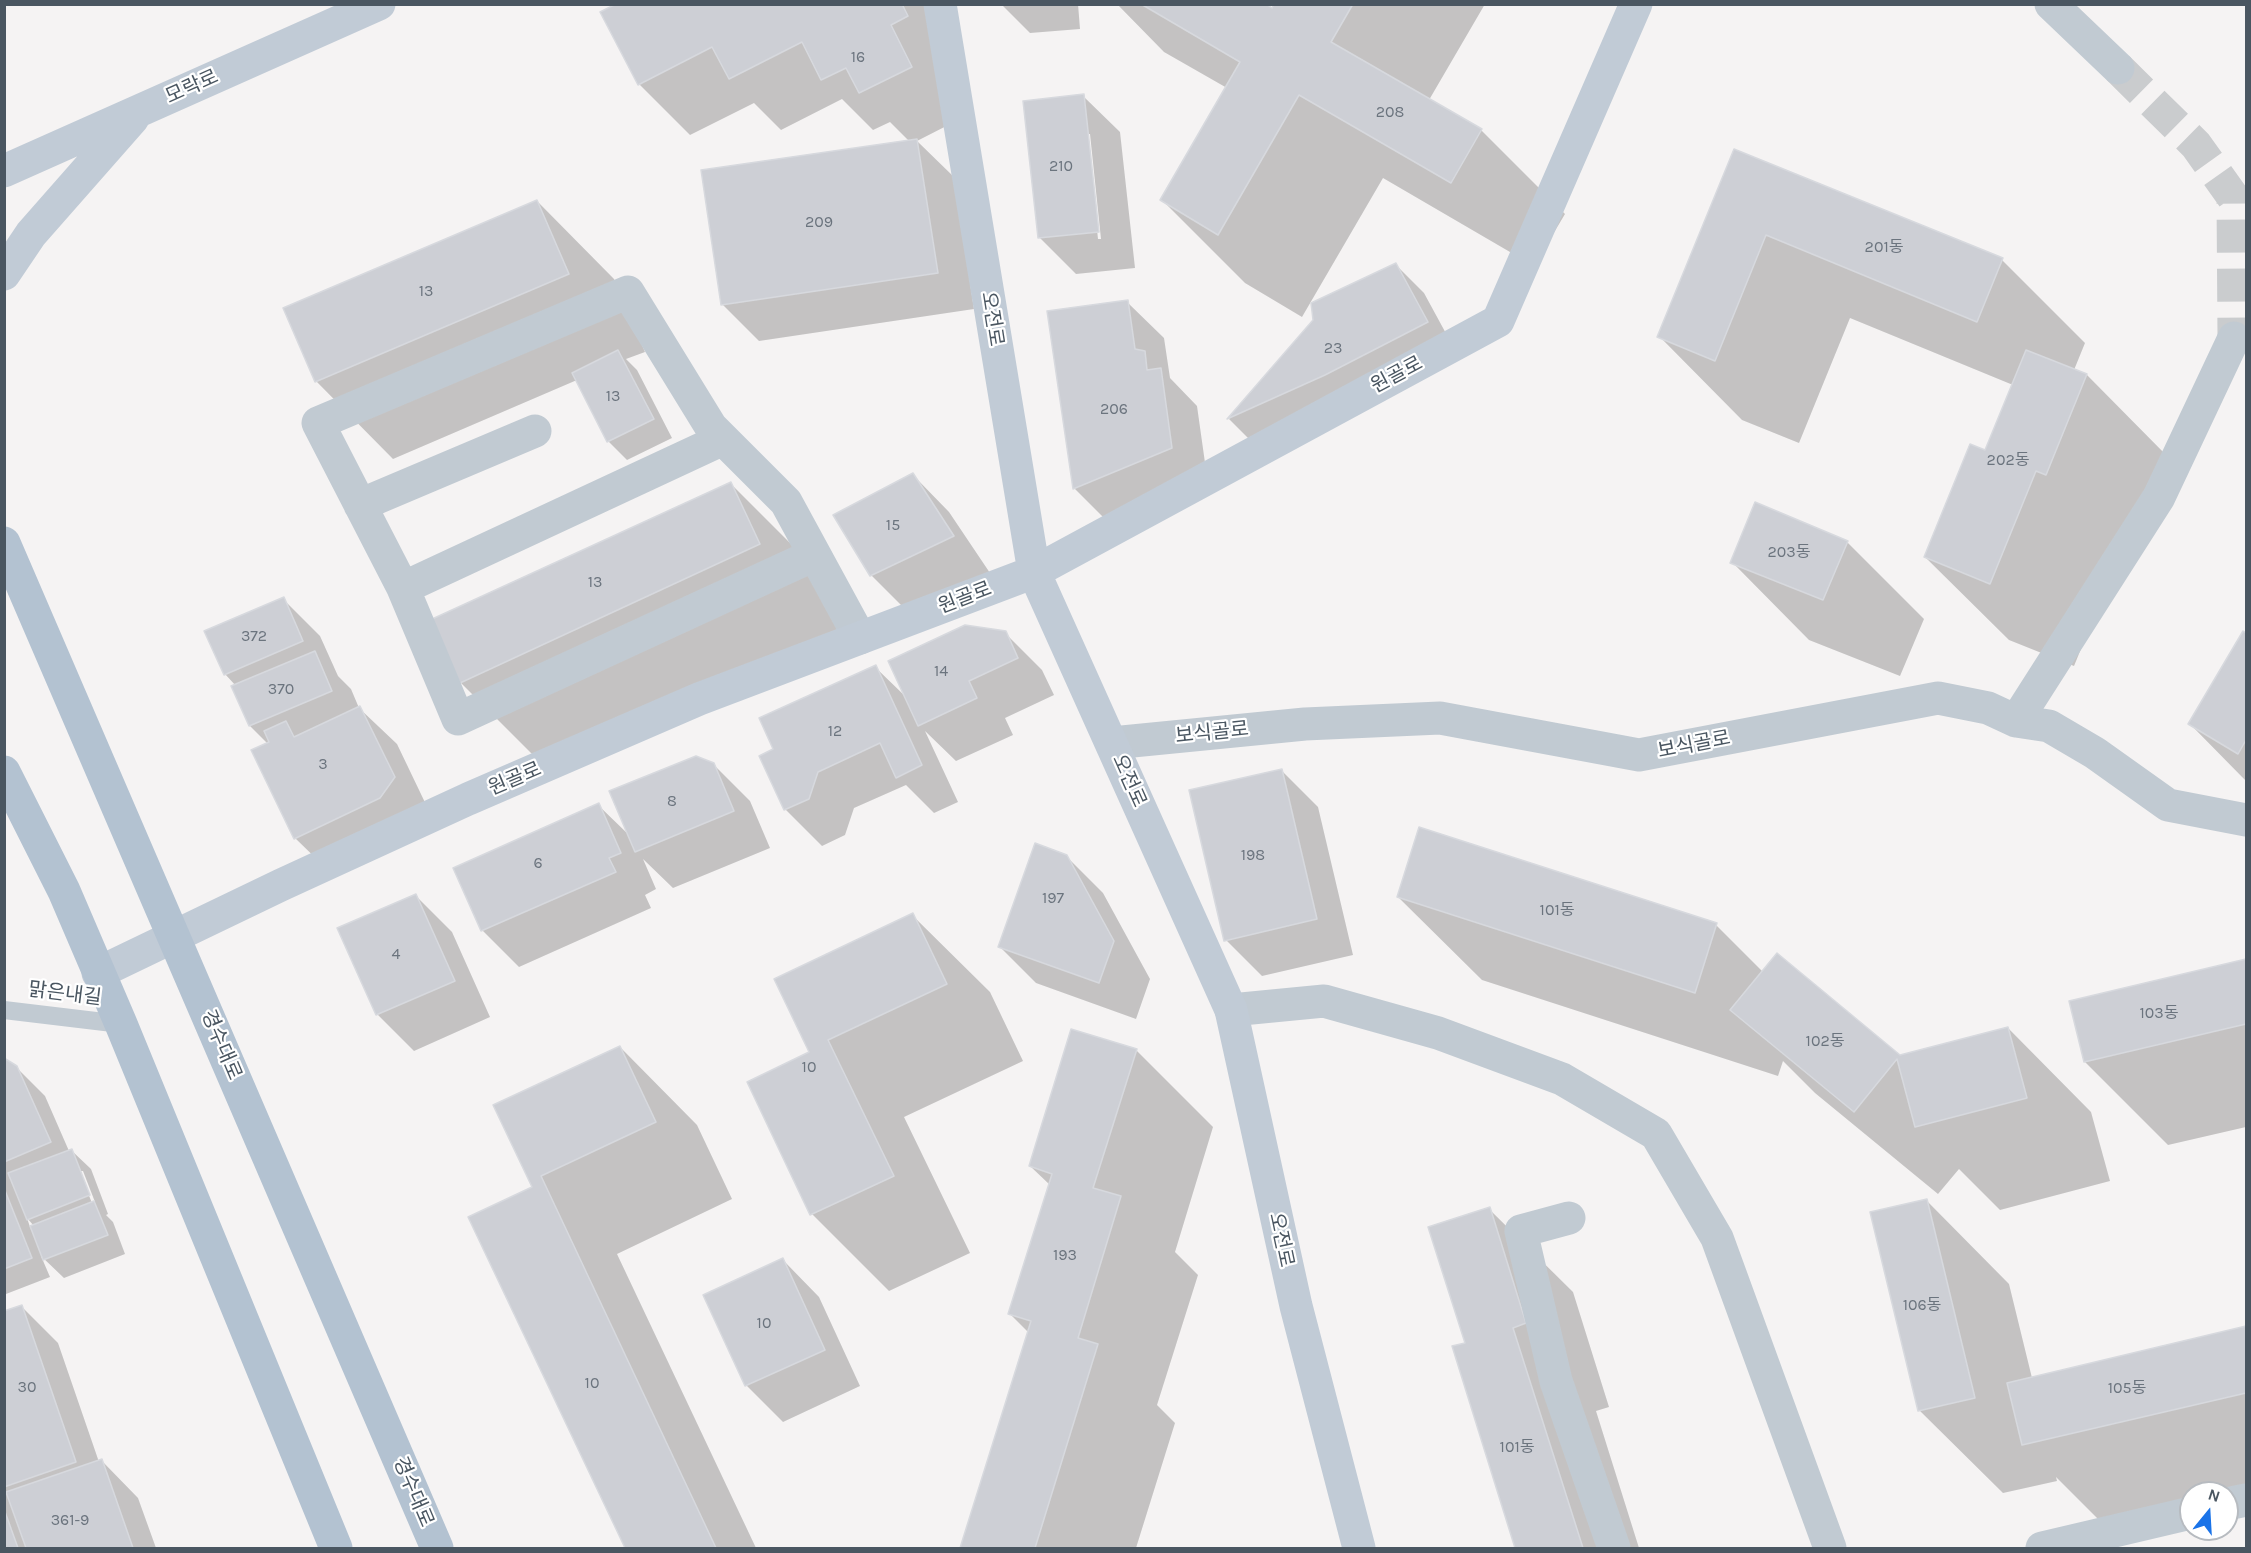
<!DOCTYPE html>
<meta charset="utf-8">
<style>
body{margin:0}
#map{position:relative;width:2251px;height:1553px;overflow:hidden;background:#f5f3f3;font-family:Karla,sans-serif}
canvas{display:block}
.frame{position:absolute;inset:0;border:6px solid #4a5661;pointer-events:none}
.north{position:absolute;left:2179px;top:1481px;width:60px;height:60px;box-sizing:border-box;background:#fff;border:2px solid #b7bbc0;border-radius:50%;rotate:18deg;font-size:16px;font-weight:700;line-height:24px;text-align:center;color:#4a5661}
.north::after{content:'';display:block;margin:auto;width:21px;height:27px;background:#1a73e8;clip-path:polygon(50% 0,100% 100%,50% 72%,0 100%)}
</style>
<div id="map">
<canvas width="2251" height="1553"></canvas>
<div class="frame"></div>
<div class="north">N</div>
</div>
<script>
const ctx = document.querySelector('canvas').getContext('2d');
ctx.lineJoin = 'round';
function fillPath(path, color) { ctx.fillStyle = color; ctx.fill(path, 'evenodd'); }
function strokePath(path, color, width, dash) { ctx.strokeStyle = color; ctx.lineWidth = width; ctx.lineCap = dash ? 'butt' : 'round'; ctx.setLineDash(dash || []); ctx.stroke(path); }
function write(font, color, halo, rows, align = 'center') {
  ctx.font = font + ' Karla,"Noto Sans KR",sans-serif'; ctx.lineWidth = 4.5; ctx.setLineDash([]); ctx.textBaseline = 'middle'; ctx.strokeStyle = halo; ctx.fillStyle = color; for (const [text, x, y, turn = 0] of rows) {
    ctx.save(); ctx.translate(x, y); ctx.rotate((+turn || 0) * Math.PI / 180); ctx.textAlign = isNaN(turn) ? turn : align; if (halo) ctx.strokeText(text, 0, 0); ctx.fillText(text, 0, 0); ctx.restore();
  }
}
fillPath(new Path2D(`
 M 619,4 L 926,4 L 962,118 L 917,141 L 954,177 L 974,309 L 759,341 L 722,304 L 909,141 L 890,122 L 873,130 L 842,99 L 781,130 L 754,103 L 690,135 L 639,84 Z
 M 1001,4 L 1078,4 L 1080,29 L 1030,33 Z
 M 1117,4 L 1263,4 L 1273,10 L 1276,4 L 1485,4 L 1429,100 L 1481,130 L 1565,214 L 1534,266 L 1383,178 L 1302,317 L 1245,283 L 1162,200 L 1227,88 L 1164,52 Z
 M 1083,96 L 1120,132 L 1135,268 L 1076,274 L 1039,237 ZM 1087,134 L 1090,134 L 1101,239 L 1098,239 Z
 M 1735,151 L 2002,260 L 2085,343 L 2074,370 L 2087,375 L 2170,459 L 2120,553 L 2074,666 L 2009,640 L 1925,557 L 1986,452 L 2013,385 L 1850,318 L 1799,443 L 1742,420 L 1659,336 Z
 M 537,201 L 614,279 L 645,352 L 626,359 L 637,370 L 672,438 L 627,460 L 608,441 L 577,380 L 393,459 L 316,381 Z
 M 1396,265 L 1424,293 L 1455,350 L 1256,446 L 1229,419 L 1314,321 Z
 M 1127,302 L 1164,338 L 1170,378 L 1197,406 L 1208,484 L 1111,525 L 1074,488 Z
 M 913,475 L 949,512 L 990,573 L 908,612 L 871,575 Z
 M 730,483 L 814,567 L 843,628 L 544,766 L 461,683 L 432,621 Z
 M 1847,542 L 1924,619 L 1900,676 L 1809,640 L 1732,562 Z
 M 283,599 L 320,636 L 338,676 L 351,689 L 359,708 L 397,744 L 431,815 L 332,874 L 295,838 L 268,744 L 250,726 L 236,686 L 225,674 Z
 M 1005,633 L 1042,670 L 1054,695 L 1005,718 L 1013,735 L 956,761 L 925,731 L 958,802 L 934,813 L 906,785 L 854,808 L 845,835 L 822,846 L 785,809 L 775,750 L 875,667 L 906,697 Z
 M 2243,633 L 2246,635 L 2246,781 L 2190,724 Z
 M 713,764 L 750,801 L 770,848 L 673,888 L 643,859 L 656,889 L 645,895 L 651,908 L 519,967 L 483,931 L 455,868 L 598,805 L 629,835 Z
 M 1282,771 L 1318,807 L 1353,955 L 1262,976 L 1226,940 Z
 M 1066,856 L 1103,893 L 1150,979 L 1136,1019 L 1036,983 L 999,946 Z
 M 415,895 L 452,932 L 490,1017 L 414,1051 L 377,1014 L 339,929 Z
 M 1398,897 L 1716,925 L 1763,972 L 1900,1057 L 2008,1028 L 2091,1112 L 2110,1181 L 2000,1210 L 1959,1169 L 1938,1194 L 1815,1093 L 1783,1061 L 1778,1076 L 1482,980 Z
 M 912,915 L 990,992 L 1023,1061 L 904,1117 L 970,1253 L 889,1291 L 812,1214 L 811,1053 Z
 M 2246,961 L 2246,1127 L 2168,1145 L 2085,1062 L 2071,1002 Z
 M 620,1047 L 697,1125 L 732,1199 L 617,1254 L 756,1548 L 626,1548 L 470,1218 L 534,1188 L 495,1105 Z
 M 1136,1050 L 1213,1127 L 1175,1252 L 1198,1275 L 1157,1405 L 1175,1423 L 1136,1548 L 962,1548 L 1029,1333 L 1010,1314 L 1050,1185 L 1030,1166 Z
 M 4,1059 L 16,1067 L 45,1096 L 69,1151 L 72,1151 L 91,1169 L 108,1214 L 106,1215 L 113,1222 L 125,1254 L 64,1278 L 41,1256 L 50,1277 L 6,1294 L 4,1292 ZM 79,1171 L 83,1171 L 95,1202 L 92,1203 ZM 27,1218 L 34,1226 L 30,1227 Z
 M 1926,1200 L 2009,1284 L 2032,1378 L 2246,1327 L 2246,1495 L 2191,1493 L 2191,1508 L 2107,1528 L 2056,1477 L 2057,1481 L 2003,1493 L 1919,1410 Z
 M 1489,1209 L 1573,1292 L 1609,1407 L 1596,1411 L 1639,1548 L 1517,1548 L 1454,1347 L 1467,1344 Z
 M 783,1260 L 819,1297 L 860,1386 L 783,1422 L 746,1385 Z
 M 22,1307 L 58,1343 L 99,1462 L 102,1461 L 138,1498 L 156,1548 L 4,1548 L 4,1313 Z`), '#0003');
const building = new Path2D(`
 M 616,4 L 902,4 L 908,16 L 891,25 L 912,67 L 859,93 L 846,68 L 821,80 L 802,42 L 729,79 L 712,47 L 638,85 L 600,12 Z
 M 1141,4 L 1266,4 L 1272,8 L 1274,4 L 1353,4 L 1331,42 L 1482,129 L 1451,183 L 1299,95 L 1218,235 L 1160,200 L 1240,62 Z
 M 1084,94 L 1099,232 L 1038,238 L 1023,101 Z
 M 917,139 L 938,273 L 721,305 L 701,170 Z
 M 1734,149 L 2003,258 L 1977,322 L 1766,235 L 1715,361 L 1657,337 Z
 M 537,200 L 569,274 L 315,382 L 283,308 Z
 M 1396,263 L 1428,322 L 1325,375 L 1227,419 L 1313,320 L 1311,303 Z
 M 1128,300 L 1135,349 L 1145,351 L 1147,370 L 1161,368 L 1172,448 L 1073,489 L 1047,311 Z
 M 618,350 L 654,419 L 607,442 L 572,373 Z
 M 2026,350 L 2087,374 L 2046,475 L 2036,471 L 1990,584 L 1924,557 L 1970,444 L 1985,450 Z
 M 913,473 L 954,536 L 870,576 L 833,515 Z
 M 731,482 L 760,544 L 460,683 L 430,620 Z
 M 1755,502 L 1848,541 L 1823,600 L 1730,563 Z
 M 284,597 L 303,641 L 224,675 L 204,631 Z
 M 965,625 L 1006,631 L 1018,658 L 969,681 L 977,698 L 918,726 L 888,661 Z
 M 2243,631 L 2246,633 L 2246,740 L 2238,754 L 2188,724 Z
 M 315,651 L 332,691 L 249,726 L 231,686 Z
 M 876,665 L 922,765 L 896,778 L 880,743 L 818,772 L 809,799 L 784,810 L 759,756 L 773,749 L 759,718 Z
 M 360,706 L 395,777 L 380,798 L 294,839 L 251,750 L 269,742 L 264,731 L 286,721 L 294,737 Z
 M 696,756 L 714,763 L 734,811 L 635,852 L 609,791 Z
 M 1282,769 L 1317,919 L 1224,941 L 1189,790 Z
 M 599,803 L 621,853 L 609,858 L 616,872 L 481,931 L 453,868 Z
 M 1419,827 L 1717,923 L 1695,993 L 1397,897 Z
 M 1035,843 L 1067,855 L 1114,941 L 1099,983 L 998,947 Z
 M 416,894 L 455,981 L 376,1015 L 337,928 Z
 M 913,913 L 947,984 L 828,1040 L 894,1176 L 810,1215 L 747,1082 L 809,1052 L 774,979 Z
 M 1777,953 L 1900,1055 L 2008,1027 L 2027,1098 L 1915,1127 L 1897,1059 L 1854,1112 L 1730,1010 Z
 M 2246,959 L 2246,1024 L 2084,1062 L 2069,1001 Z
 M 1071,1029 L 1137,1049 L 1093,1188 L 1121,1196 L 1078,1338 L 1098,1344 L 1035,1548 L 960,1548 L 1031,1321 L 1008,1314 L 1052,1174 L 1029,1166 Z
 M 620,1046 L 656,1122 L 541,1176 L 716,1548 L 625,1548 L 468,1217 L 532,1187 L 493,1105 Z
 M 4,1058 L 17,1066 L 51,1142 L 4,1162 Z
 M 72,1149 L 90,1195 L 27,1220 L 8,1173 Z
 M 4,1188 L 32,1258 L 4,1269 Z
 M 1927,1199 L 1975,1398 L 1918,1411 L 1870,1212 Z
 M 94,1201 L 108,1235 L 43,1260 L 30,1226 Z
 M 1490,1207 L 1526,1323 L 1513,1328 L 1583,1548 L 1515,1548 L 1452,1346 L 1465,1343 L 1428,1227 Z
 M 783,1258 L 825,1350 L 745,1386 L 703,1295 Z
 M 22,1305 L 76,1462 L 4,1487 L 4,1311 Z
 M 2246,1326 L 2246,1393 L 2022,1445 L 2007,1383 Z
 M 102,1459 L 133,1548 L 26,1548 L 6,1492 Z
 M 4,1509 L 18,1548 L 4,1548 Z`);
fillPath(building, '#cdcfd5');
strokePath(building, '#d7d9de', 1.5);
strokePath(new Path2D(`
 M 2118,68 L 2196,145 L 2233,197 L 2234,338`), '#caccce', 33, [33, 16]);
strokePath(new Path2D(`
 M 4,1010 L 121,1024`), '#c1cad2', 18);
strokePath(new Path2D(`
 M 2051,4 L 2118,68
 M 723,439 L 403,588 L 318,423 L 628,292 L 711,427 L 786,502 L 860,638
 M 360,505 L 535,431
 M 403,588 L 458,719 L 814,555
 M 2016,721 L 2159,497 L 2234,338
 M 1112,743 L 1305,724 L 1440,718 L 1639,755 L 1938,698 L 1988,708 L 2016,721 L 2049,726 L 2095,753 L 2168,805 L 2246,820
 M 1231,1010 L 1324,1001 L 1438,1033 L 1562,1079 L 1656,1134 L 1717,1238 L 1830,1548
 M 1569,1218 L 1521,1231 L 1556,1381 L 1614,1548
 M 2227,1504 L 2246,1500
 M 2042,1548 L 2191,1513`), '#c1cad2', 33);
strokePath(new Path2D(`
 M 940,4 L 1034,572 L 1231,1010 L 1296,1306 L 1359,1548
 M 4,171 L 379,4
 M 4,274 L 31,234 L 133,118
 M 98,973 L 281,885 L 468,799 L 699,699 L 1034,572 L 1498,321 L 1636,4`), '#c1cbd6', 33);
strokePath(new Path2D(`
 M 4,543 L 437,1548
 M 4,772 L 64,891 L 121,1024 L 336,1548`), '#b3c2d1', 33);
write('16px', '#6b747e', null, [
 ["16",858,57],
 ["208",1390,112],
 ["210",1061,166],
 ["209",819,222],
 ["201동",1884,247],
 ["13",426,291],
 ["23",1333,348],
 ["13",613,396],
 ["206",1114,409],
 ["202동",2008,460],
 ["15",893,525],
 ["203동",1789,552],
 ["13",595,582],
 ["372",254,636],
 ["14",941,671],
 ["370",281,689],
 ["12",835,731],
 ["3",323,764],
 ["8",672,801],
 ["198",1253,855],
 ["6",538,863],
 ["197",1053,898],
 ["101동",1557,910],
 ["4",396,954],
 ["103동",2159,1013],
 ["102동",1825,1041],
 ["10",809,1067],
 ["193",1065,1255],
 ["106동",1922,1305],
 ["10",764,1323],
 ["10",592,1383],
 ["30",27,1387],
 ["105동",2127,1388],
 ["101동",1517,1447],
 ["361-9",70,1520]
]);
write('20px', '#4a5661', '#fff', [
 ["모락로",192,87,-24],
 ["오전로",992,319,81],
 ["원골로",1397,375,-28],
 ["원골로",965,598,-21],
 ["보식골로",1212,733,-6],
 ["보식골로",1694,745,-11],
 ["원골로",515,779,-23],
 ["오전로",1129,781,66],
 ["맑은내길",65,994,7],
 ["경수대로",221,1045,67],
 ["오전로",1281,1240,78],
 ["경수대로",413,1492,67]
]);
</script>
